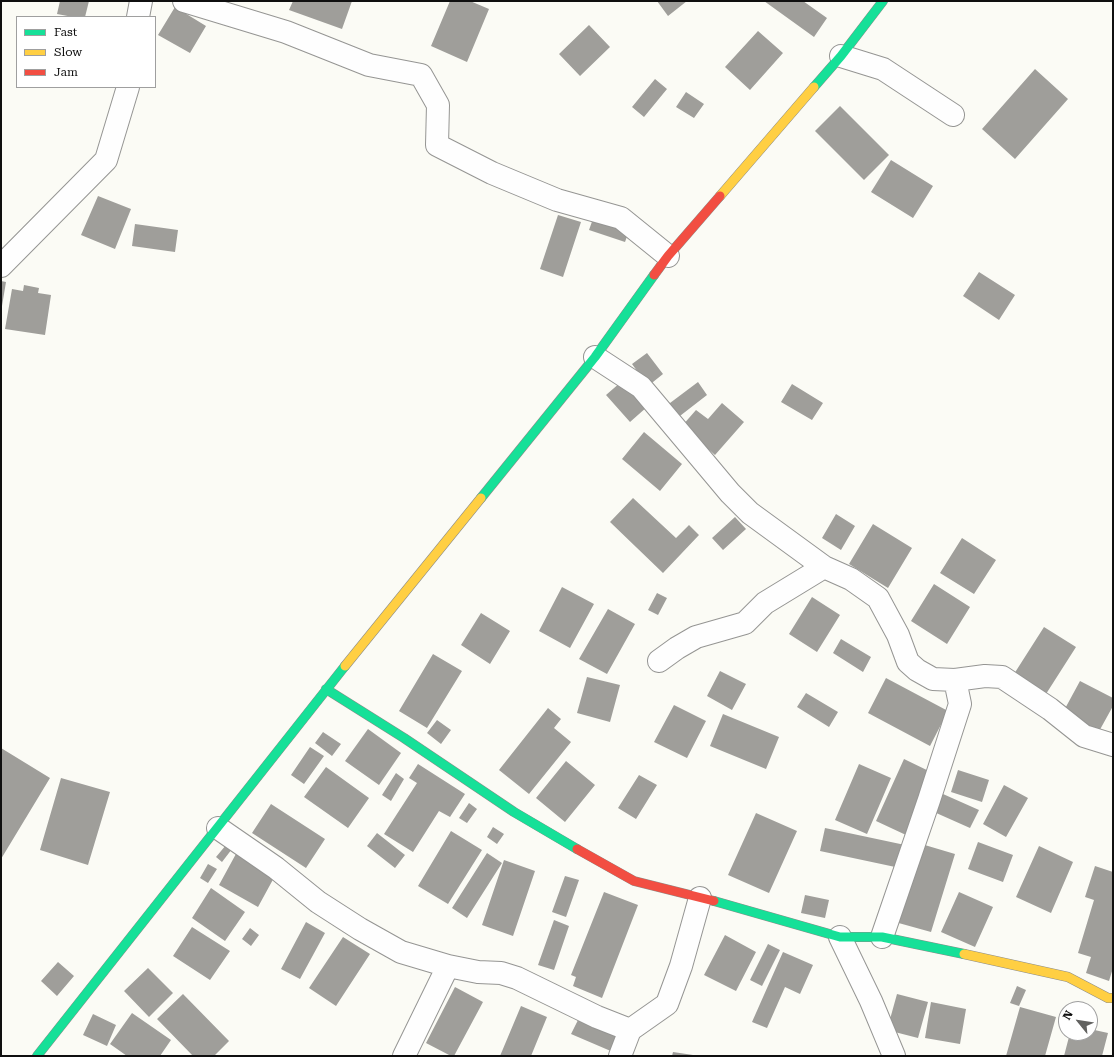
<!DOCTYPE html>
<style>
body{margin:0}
#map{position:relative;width:1114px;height:1057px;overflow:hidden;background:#fbfbf5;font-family:"Roboto Serif",serif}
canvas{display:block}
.frame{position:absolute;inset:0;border:2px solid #0f0f0f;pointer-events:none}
.legend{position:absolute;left:16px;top:16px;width:140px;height:72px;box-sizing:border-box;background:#fff;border:1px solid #9f9f9f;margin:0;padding:5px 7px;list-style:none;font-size:12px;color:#0f0f0f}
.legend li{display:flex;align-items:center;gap:8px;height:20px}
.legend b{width:20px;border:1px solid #9f9f9f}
.north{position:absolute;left:1058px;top:1001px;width:40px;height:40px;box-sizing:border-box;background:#fff;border:1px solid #9f9f9f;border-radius:50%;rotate:300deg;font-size:11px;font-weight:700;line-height:16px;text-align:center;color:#0f0f0f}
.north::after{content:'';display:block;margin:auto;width:14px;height:18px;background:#626260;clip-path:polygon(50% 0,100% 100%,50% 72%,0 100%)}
</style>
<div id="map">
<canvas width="1114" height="1057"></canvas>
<div class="frame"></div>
<ul class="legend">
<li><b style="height:5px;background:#16e098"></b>Fast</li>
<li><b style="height:5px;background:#ffcf43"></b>Slow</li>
<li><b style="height:5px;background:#f24e42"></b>Jam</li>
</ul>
<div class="north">N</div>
</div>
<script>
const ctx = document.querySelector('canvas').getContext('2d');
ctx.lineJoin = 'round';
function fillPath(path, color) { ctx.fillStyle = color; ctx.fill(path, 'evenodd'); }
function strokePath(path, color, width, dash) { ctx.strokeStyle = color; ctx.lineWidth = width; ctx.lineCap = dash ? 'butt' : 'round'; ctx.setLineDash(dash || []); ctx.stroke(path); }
fillPath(new Path2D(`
 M 60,1 L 89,1 L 85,17 L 73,17 L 57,14 Z
 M 293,1 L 352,1 L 342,29 L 289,10 Z
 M 450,1 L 470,1 L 489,9 L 467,62 L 431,46 Z
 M 657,1 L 687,1 L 668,16 Z
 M 764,1 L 803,1 L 827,18 L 814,37 Z
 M 175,7 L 206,26 L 190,53 L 158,35 Z
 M 589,25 L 610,47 L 580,76 L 559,54 Z
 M 758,31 L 783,53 L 750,90 L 725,67 Z
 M 1035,69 L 1068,99 L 1015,159 L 982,129 Z
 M 655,79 L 667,89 L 644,117 L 632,107 Z
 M 686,92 L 704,104 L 694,118 L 676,107 Z
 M 840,106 L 889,155 L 864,180 L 815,131 Z
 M 891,160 L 933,186 L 913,218 L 871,192 Z
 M 98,196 L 131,209 L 115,249 L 81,235 Z
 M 558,215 L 581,222 L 563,277 L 540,269 Z
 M 594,216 L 630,228 L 625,242 L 589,230 Z
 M 135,224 L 178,230 L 175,252 L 132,246 Z
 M 979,272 L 1015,295 L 999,320 L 963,296 Z
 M 1,281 L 6,282 L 2,306 L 1,306 Z
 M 24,285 L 39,288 L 38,293 L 51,295 L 45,335 L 5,329 L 12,289 L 23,291 Z
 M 647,353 L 663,374 L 648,386 L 632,364 Z
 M 621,382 L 647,407 L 630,422 L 606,395 Z
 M 698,382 L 707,395 L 676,419 L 666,406 Z
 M 792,384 L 823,403 L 812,420 L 781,402 Z
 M 722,403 L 744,422 L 715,455 L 682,426 L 696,410 L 708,419 Z
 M 644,432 L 682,464 L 660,491 L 622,459 Z
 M 633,498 L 676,538 L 689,525 L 699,535 L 663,573 L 610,522 Z
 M 836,514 L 855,526 L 841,550 L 822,538 Z
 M 735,517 L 746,529 L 723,550 L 712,538 Z
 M 873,524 L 912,548 L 888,588 L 849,564 Z
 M 962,538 L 996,560 L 974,594 L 940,573 Z
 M 934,584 L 970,607 L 947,644 L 911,621 Z
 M 562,587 L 594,604 L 570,648 L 539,631 Z
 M 657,593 L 667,598 L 658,615 L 648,610 Z
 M 812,597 L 840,615 L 817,652 L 789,634 Z
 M 608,609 L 635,624 L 607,674 L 579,659 Z
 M 481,613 L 510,631 L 490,664 L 461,645 Z
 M 1044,627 L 1076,647 L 1046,694 L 1014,674 Z
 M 841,639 L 871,657 L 863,672 L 833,653 Z
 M 433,654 L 462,671 L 427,728 L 399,711 Z
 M 720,671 L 746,684 L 732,710 L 707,696 Z
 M 587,677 L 620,685 L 610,722 L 577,713 Z
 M 886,678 L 948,711 L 930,746 L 868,713 Z
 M 1080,681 L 1113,698 L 1113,706 L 1097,735 L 1061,716 Z
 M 806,693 L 838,712 L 829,727 L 797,707 Z
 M 674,705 L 706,721 L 687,758 L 654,742 Z
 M 548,708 L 561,719 L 554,728 L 571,742 L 529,794 L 499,770 Z
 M 723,714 L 779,737 L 766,769 L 710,746 Z
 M 437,720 L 451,730 L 441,744 L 427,733 Z
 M 368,729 L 401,753 L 379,785 L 345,761 Z
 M 323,732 L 341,744 L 332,756 L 315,743 Z
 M 310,747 L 324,756 L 304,784 L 291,775 Z
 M 1,748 L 50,778 L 1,859 Z
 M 904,759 L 935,774 L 906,835 L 876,821 Z
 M 566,761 L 595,785 L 565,822 L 536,798 Z
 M 418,764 L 465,794 L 450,817 L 439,811 L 413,852 L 384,834 L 417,783 L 409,778 Z
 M 859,764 L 891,778 L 867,834 L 835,820 Z
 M 326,767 L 369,798 L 348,828 L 304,797 Z
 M 958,770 L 989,780 L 982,802 L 951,792 Z
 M 396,773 L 404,779 L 391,801 L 382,795 Z
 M 639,775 L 657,785 L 636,819 L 618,808 Z
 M 61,778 L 110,792 L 88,865 L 40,850 Z
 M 1004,785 L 1028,798 L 1006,837 L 983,824 Z
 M 943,794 L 979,810 L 970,828 L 934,812 Z
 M 469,803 L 477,809 L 467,823 L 459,818 Z
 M 271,804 L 325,839 L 306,868 L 252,833 Z
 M 756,813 L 797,831 L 769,893 L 728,875 Z
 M 493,827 L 504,834 L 497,844 L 487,837 Z
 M 825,828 L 905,845 L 900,868 L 820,851 Z
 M 451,831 L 482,850 L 448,904 L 418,886 Z
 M 377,833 L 405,855 L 395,868 L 367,846 Z
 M 978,842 L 1013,855 L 1003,882 L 968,869 Z
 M 918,843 L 955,854 L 931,932 L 895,922 Z
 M 226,845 L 232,849 L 222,862 L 216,857 Z
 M 1039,846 L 1073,862 L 1051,913 L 1016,897 Z
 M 237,852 L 276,874 L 258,907 L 219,885 Z
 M 487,853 L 502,863 L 467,918 L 452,908 Z
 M 504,860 L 535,871 L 513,936 L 482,925 Z
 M 208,864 L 217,869 L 208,883 L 200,878 Z
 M 1095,866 L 1113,872 L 1113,968 L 1109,981 L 1086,973 L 1091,957 L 1078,953 L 1094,900 L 1085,897 Z
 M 565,876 L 579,880 L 566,917 L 552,912 Z
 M 211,888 L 245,912 L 225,941 L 192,918 Z
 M 604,892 L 638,905 L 602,998 L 573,986 L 576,977 L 571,975 Z
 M 959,892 L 993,907 L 975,947 L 941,932 Z
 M 805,895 L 829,900 L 825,918 L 801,913 Z
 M 554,920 L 569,926 L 554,970 L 538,965 Z
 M 306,922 L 325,933 L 300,979 L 281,969 Z
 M 192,927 L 230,951 L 210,980 L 173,956 Z
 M 250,928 L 259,935 L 251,946 L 242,939 Z
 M 725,935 L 756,952 L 736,991 L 704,975 Z
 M 343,937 L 370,954 L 336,1006 L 309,988 Z
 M 768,944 L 780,950 L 762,986 L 750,980 Z
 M 783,952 L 813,965 L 800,994 L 785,987 L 767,1028 L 752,1022 Z
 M 58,962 L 74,976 L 57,996 L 41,981 Z
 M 148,968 L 173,993 L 149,1017 L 124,991 Z
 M 1017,986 L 1026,990 L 1019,1006 L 1010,1003 Z
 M 455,987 L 483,1002 L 454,1056 L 451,1056 L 426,1043 Z
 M 183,994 L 229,1041 L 214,1056 L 193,1056 L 157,1019 Z
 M 897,994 L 928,1002 L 918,1038 L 887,1030 Z
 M 931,1002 L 966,1009 L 960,1044 L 925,1038 Z
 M 521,1006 L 547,1017 L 531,1056 L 500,1056 Z
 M 1020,1007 L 1056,1017 L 1045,1056 L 1006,1056 Z
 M 132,1013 L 171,1040 L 160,1056 L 127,1056 L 110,1044 Z
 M 93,1014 L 116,1025 L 107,1046 L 83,1035 Z
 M 578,1020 L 619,1038 L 613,1052 L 571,1034 Z
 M 1090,1029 L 1108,1033 L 1102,1056 L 1064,1056 L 1070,1033 L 1090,1033 Z
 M 673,1052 L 693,1055 L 693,1056 L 672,1056 Z`), '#9f9e9a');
const street = new Path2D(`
 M 184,1 L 286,32 L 369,65 L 421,75 L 438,105 L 437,145 L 492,173 L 557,200 L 621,218 L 668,256
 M 138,17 L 141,1
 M 841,56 L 883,69 L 953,115
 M 1,266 L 106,160 L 128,87
 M 595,357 L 641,387 L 699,456 L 730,493 L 750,513 L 824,567 L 851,579 L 878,598 L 898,635 L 908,662 L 917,670 L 933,679 L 955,680 L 960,704 L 929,800 L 882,937
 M 659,661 L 677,648 L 696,637 L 745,623 L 765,603 L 824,567
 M 955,680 L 985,676 L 1002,677 L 1050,709 L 1084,736 L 1113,745
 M 218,828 L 276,868 L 318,902 L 360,929 L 401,952 L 448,966 L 478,972 L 501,973 L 517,978 L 597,1017 L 630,1030
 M 840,937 L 871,1001 L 894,1056
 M 404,1056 L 448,966
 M 620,1056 L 630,1030 L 667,1004 L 681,966 L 700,898`);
const fast = new Path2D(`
 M 814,87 L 841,56 L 883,1
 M 481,498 L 595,357 L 654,275
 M 326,689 L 404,738 L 514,812 L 577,849
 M 714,901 L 840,937 L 882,937 L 964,954
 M 37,1056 L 345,666`);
const slow = new Path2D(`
 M 720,196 L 814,87
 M 345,666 L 481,498
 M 964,954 L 1068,977 L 1108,998 L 1113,998`);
const jam = new Path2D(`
 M 654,275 L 668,256 L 720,196
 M 577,849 L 634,881 L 714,901`);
strokePath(street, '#959593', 24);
strokePath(fast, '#8c8c89', 10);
strokePath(slow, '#8c8c89', 10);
strokePath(jam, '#8c8c89', 10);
strokePath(street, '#fefefe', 22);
strokePath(fast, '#16e098', 9);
strokePath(slow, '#ffcf43', 9);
strokePath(jam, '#f24e42', 9);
</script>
